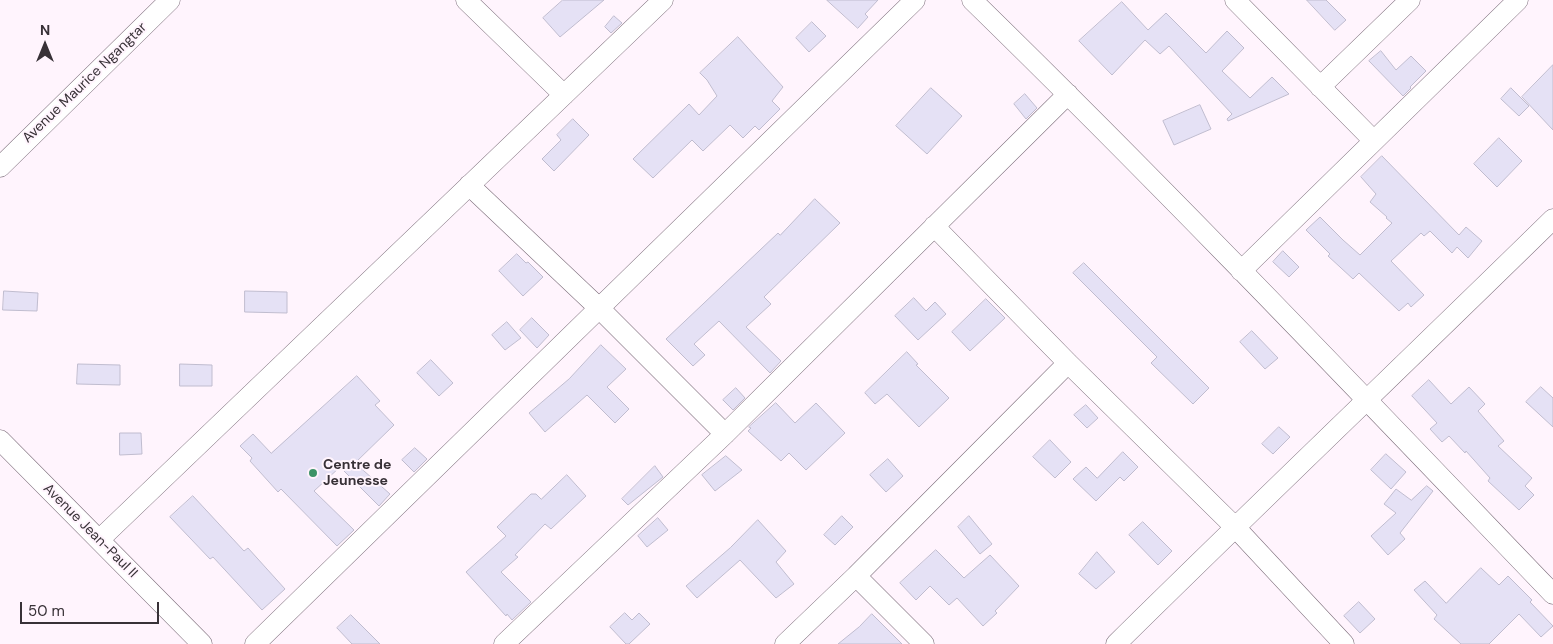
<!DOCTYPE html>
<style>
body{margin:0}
#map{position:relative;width:1553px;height:644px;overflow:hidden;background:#fff4fd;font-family:"DM Sans",sans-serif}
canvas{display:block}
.north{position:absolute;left:20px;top:20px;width:50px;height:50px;-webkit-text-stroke:4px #fff4fd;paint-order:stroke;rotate:0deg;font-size:14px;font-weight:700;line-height:20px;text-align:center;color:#383137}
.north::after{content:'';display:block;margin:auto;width:18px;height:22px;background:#383137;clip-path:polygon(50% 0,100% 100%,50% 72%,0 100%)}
.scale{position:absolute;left:20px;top:602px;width:139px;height:22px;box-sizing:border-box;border:2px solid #383137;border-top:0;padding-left:6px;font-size:15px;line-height:18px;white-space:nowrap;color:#383137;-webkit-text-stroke:4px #fff4fd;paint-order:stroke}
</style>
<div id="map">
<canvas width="1553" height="644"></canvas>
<div class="north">N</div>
<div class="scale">50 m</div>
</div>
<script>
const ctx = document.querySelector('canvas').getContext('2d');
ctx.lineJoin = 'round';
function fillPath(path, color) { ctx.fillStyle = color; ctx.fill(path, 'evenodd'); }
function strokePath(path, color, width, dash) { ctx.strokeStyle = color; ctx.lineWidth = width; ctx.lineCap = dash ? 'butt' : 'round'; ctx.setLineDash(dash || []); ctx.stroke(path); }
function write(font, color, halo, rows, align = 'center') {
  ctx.font = font + ' "DM Sans",sans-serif'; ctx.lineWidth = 4; ctx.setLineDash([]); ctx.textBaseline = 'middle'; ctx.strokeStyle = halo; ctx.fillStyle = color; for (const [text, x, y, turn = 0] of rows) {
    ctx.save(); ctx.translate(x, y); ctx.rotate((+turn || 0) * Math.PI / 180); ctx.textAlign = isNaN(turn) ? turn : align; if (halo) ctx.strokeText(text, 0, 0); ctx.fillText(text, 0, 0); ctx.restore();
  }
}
const building = new Path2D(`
 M 563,0 L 604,0 L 560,37 L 543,18 Z
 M 827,0 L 878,0 L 865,14 L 868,17 L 858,28 Z
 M 1307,0 L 1326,0 L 1346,20 L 1335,30 Z
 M 1122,2 L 1148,30 L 1166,13 L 1206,53 L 1227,31 L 1244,48 L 1222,71 L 1250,98 L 1272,77 L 1289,94 L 1228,121 L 1227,119 L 1232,114 L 1169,46 L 1160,54 L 1145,40 L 1112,75 L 1079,41 Z
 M 614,16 L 622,23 L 611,33 L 605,27 Z
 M 812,22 L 826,36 L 809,52 L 796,38 Z
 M 738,37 L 783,87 L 772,101 L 780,109 L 759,130 L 755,126 L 743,138 L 730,125 L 703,151 L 692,140 L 653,178 L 633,159 L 689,104 L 699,115 L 717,96 L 707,80 L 700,73 Z
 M 1381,51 L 1396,70 L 1411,56 L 1426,71 L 1410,87 L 1411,88 L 1403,96 L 1369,61 Z
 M 1553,65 L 1553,130 L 1522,97 Z
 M 931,88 L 962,116 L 927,154 L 896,126 Z
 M 1511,88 L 1529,106 L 1519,116 L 1501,99 Z
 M 1025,94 L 1037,108 L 1026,119 L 1014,104 Z
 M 1200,105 L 1211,129 L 1174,145 L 1163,121 Z
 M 573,119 L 589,135 L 554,171 L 542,159 L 561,140 L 557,135 Z
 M 1499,138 L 1522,161 L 1497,187 L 1474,164 Z
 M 1382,156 L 1459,235 L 1466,227 L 1482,241 L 1468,258 L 1457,247 L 1452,253 L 1430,231 L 1424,236 L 1421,233 L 1391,261 L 1424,295 L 1411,307 L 1408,303 L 1399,311 L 1359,273 L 1353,279 L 1328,256 L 1330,254 L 1306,230 L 1320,217 L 1343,240 L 1360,255 L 1392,223 L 1386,218 L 1387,217 L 1370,202 L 1376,194 L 1361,177 Z
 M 815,199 L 840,223 L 764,297 L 771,304 L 746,327 L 781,361 L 770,373 L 719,321 L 694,344 L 705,355 L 693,366 L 666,339 L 778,233 L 780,235 Z
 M 1283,251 L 1299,267 L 1289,277 L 1273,262 Z
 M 517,254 L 526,263 L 528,262 L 543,277 L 523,296 L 499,271 Z
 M 1084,263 L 1209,388 L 1193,404 L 1151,363 L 1157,357 L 1073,273 Z
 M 4,291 L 38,293 L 37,311 L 3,310 Z
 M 245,291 L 287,292 L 287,313 L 245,312 Z
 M 914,298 L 926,311 L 935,302 L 946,314 L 918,340 L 895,316 Z
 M 986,299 L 1005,318 L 970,351 L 952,332 Z
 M 532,318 L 549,335 L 537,348 L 520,330 Z
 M 507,322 L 521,338 L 505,350 L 492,335 Z
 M 1252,331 L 1278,358 L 1265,369 L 1240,342 Z
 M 601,345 L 626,369 L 607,387 L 629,409 L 615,423 L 587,395 L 545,432 L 529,413 L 569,379 Z
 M 907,352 L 918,364 L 916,365 L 949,398 L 919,427 L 887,394 L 875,404 L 865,393 Z
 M 431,360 L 453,383 L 439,396 L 417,373 Z
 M 78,364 L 120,365 L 120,385 L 77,384 Z
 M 180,364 L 212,365 L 212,386 L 180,386 Z
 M 357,376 L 380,401 L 375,405 L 394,425 L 355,463 L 390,494 L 379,506 L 340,467 L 314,491 L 354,530 L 337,546 L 281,489 L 278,492 L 250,461 L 252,458 L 240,446 L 253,434 L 271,453 Z
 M 1429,380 L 1451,404 L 1469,387 L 1485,404 L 1478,411 L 1504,441 L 1498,446 L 1532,478 L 1525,486 L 1534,495 L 1519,510 L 1488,481 L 1490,478 L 1466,451 L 1465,453 L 1449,436 L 1442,442 L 1430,429 L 1437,423 L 1412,396 Z
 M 1541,387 L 1553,398 L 1553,427 L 1526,402 Z
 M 736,388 L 745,398 L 733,410 L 723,400 Z
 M 776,403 L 795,423 L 816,403 L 845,433 L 806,470 L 789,453 L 781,461 L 748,431 L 751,428 L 749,427 Z
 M 1086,405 L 1098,418 L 1087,428 L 1074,415 Z
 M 1279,427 L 1290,437 L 1273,454 L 1262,444 Z
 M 120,433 L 141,433 L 142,454 L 120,455 Z
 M 1050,440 L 1071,462 L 1055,478 L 1033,457 Z
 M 415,448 L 427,459 L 414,472 L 402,460 Z
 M 1123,452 L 1138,467 L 1124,481 L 1120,477 L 1096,501 L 1073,479 L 1086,467 L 1097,478 Z
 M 1386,454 L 1406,472 L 1391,489 L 1371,470 Z
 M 726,456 L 742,470 L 715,491 L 702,475 Z
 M 888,459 L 903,476 L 886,492 L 870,475 Z
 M 655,466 L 663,477 L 628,505 L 622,499 Z
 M 567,475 L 586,496 L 551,529 L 545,524 L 515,555 L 518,557 L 501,572 L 531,602 L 512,620 L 507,614 L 506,616 L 466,572 L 506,536 L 497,527 L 531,494 L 536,494 L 541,499 Z
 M 1427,486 L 1433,491 L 1400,533 L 1405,539 L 1388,555 L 1371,536 L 1396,513 L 1384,504 L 1396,489 L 1411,500 Z
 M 193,496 L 244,551 L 248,548 L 285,589 L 262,610 L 213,557 L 210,559 L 170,517 Z
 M 842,516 L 853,527 L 835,545 L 824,535 Z
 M 969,516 L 992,544 L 980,554 L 958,527 Z
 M 658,518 L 668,530 L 647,547 L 638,536 Z
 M 758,520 L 786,551 L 776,562 L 794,584 L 776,598 L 740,560 L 697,598 L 686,586 L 730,548 Z
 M 1143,522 L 1172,551 L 1158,565 L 1129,535 Z
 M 936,550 L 964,578 L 990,555 L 1019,586 L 995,611 L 997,613 L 983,626 L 957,598 L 949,605 L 930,586 L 916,600 L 900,583 Z
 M 1097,552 L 1115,572 L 1096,589 L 1079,574 Z
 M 1481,568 L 1499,585 L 1508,576 L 1532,600 L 1530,602 L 1553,626 L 1541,637 L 1519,614 L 1489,644 L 1461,644 L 1434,619 L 1437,615 L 1414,590 L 1425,581 L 1446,603 Z
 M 1359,602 L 1375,619 L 1360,633 L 1344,616 Z
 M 625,613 L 632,620 L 639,613 L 650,624 L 629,644 L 626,644 L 610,627 Z
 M 872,614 L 902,644 L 838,644 L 859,627 Z
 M 351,615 L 380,644 L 352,644 L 337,628 Z`);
fillPath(building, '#e5e1f5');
strokePath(building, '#c0bccf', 1);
const minor = new Path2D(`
 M 466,0 L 564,95
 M 972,0 C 1170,193 1361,394 1553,594
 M 1235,0 L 1373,140
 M 1320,87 L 1410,0
 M 0,167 L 170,0
 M 469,185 L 600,309 L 725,434
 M 934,226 L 1068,363 L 1235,527 L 1344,644
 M 1241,271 L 1518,0
 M 0,440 L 202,644
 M 99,540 L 663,0
 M 856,576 L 924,644
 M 255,644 L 915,0
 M 504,644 L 725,434 L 1068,94
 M 785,644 L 856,576 L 1068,363
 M 1116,644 C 1261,501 1408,361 1553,219`);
strokePath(minor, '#7c6d7a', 21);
strokePath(minor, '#fff', 20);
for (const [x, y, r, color] of [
 [313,473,5,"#3d9367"]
]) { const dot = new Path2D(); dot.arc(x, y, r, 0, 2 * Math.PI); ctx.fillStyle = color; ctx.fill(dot); strokePath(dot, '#fff4fd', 2); }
write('14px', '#383137', '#fff4fd', [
 ["Avenue Maurice Ngangtar",85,83,-44],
 ["Avenue Jean-Paul II",90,531,45]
]);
write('bold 14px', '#383137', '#fff4fd', [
 ["Centre de",323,465],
 ["Jeunesse",323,481]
], 'left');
</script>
